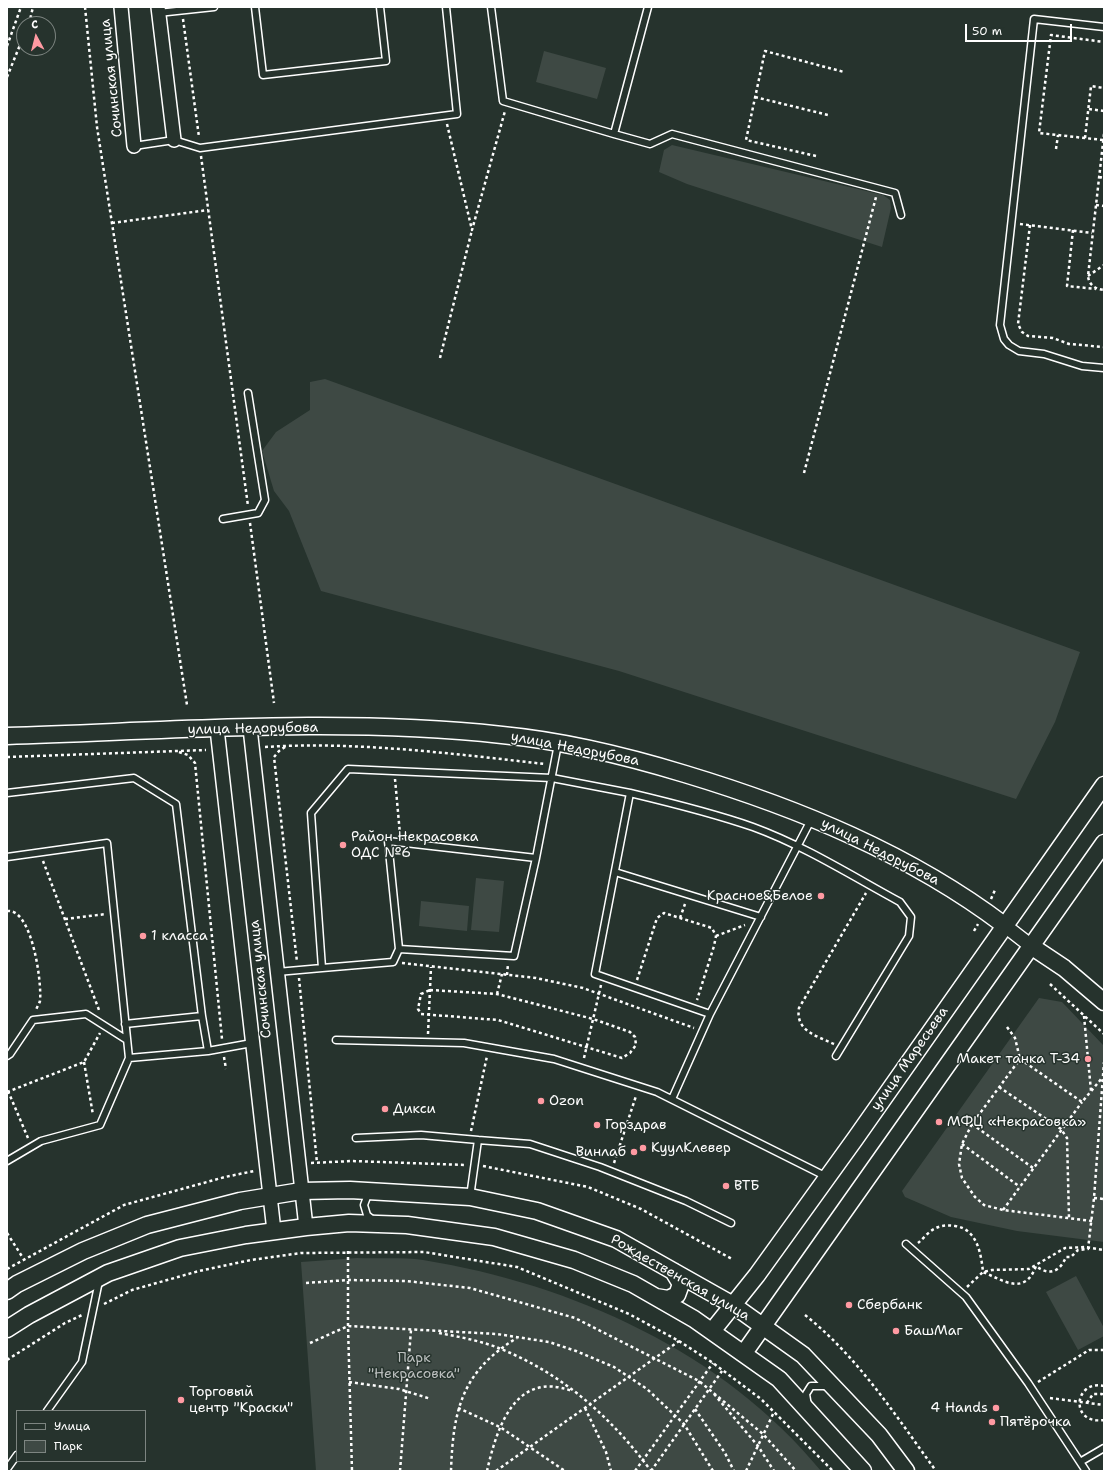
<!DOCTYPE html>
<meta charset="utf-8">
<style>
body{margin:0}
#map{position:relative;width:1111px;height:1478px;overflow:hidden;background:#26332d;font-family:"Shantell Sans",sans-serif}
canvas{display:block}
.frame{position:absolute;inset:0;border:8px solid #fff;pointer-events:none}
.legend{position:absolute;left:16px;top:1410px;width:130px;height:52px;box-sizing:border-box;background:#26332d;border:1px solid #7d8581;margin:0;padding:5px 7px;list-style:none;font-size:12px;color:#fff}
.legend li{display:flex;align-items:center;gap:8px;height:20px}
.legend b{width:20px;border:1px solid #7d8581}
.north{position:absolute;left:16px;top:16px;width:40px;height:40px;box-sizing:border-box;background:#26332d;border:1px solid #7d8581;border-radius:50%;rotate:353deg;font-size:11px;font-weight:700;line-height:16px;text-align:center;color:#fff}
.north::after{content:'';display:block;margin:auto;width:14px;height:18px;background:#ff9aa2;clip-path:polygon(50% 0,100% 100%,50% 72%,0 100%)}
.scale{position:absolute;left:965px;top:24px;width:107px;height:18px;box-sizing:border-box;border:2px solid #fff;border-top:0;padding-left:5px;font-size:12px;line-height:14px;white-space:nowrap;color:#fff;-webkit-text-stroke:3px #26332d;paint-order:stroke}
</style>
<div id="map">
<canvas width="1111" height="1478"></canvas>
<div class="frame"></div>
<ul class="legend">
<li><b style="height:5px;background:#26332d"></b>Улица</li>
<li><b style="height:11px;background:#3e4944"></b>Парк</li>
</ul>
<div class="north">С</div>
<div class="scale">50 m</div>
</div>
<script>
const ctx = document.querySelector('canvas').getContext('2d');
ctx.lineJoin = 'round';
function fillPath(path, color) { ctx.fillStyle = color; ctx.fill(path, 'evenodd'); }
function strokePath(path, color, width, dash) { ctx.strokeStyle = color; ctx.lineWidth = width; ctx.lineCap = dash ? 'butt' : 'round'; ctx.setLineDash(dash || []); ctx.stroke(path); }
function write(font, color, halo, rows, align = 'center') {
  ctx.font = font + ' "Shantell Sans",sans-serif'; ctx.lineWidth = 3; ctx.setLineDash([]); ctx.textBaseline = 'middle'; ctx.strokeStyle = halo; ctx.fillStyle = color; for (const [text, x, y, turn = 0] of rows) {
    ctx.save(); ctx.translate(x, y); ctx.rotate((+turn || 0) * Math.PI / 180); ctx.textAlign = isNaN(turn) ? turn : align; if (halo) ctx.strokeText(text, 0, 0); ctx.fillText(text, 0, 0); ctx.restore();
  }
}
fillPath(new Path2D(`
 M 544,51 L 606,68 L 597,99 L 536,82 Z
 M 672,145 L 883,195 L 890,200 L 891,208 L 882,247 L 687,184 L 659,172 L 664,150 Z
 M 325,379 L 1080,652 L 1055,722 L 1016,799 L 619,671 L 321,591 L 289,511 L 274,491 L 262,451 L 276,432 L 310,410 L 310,382 Z
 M 476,878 L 504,881 L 499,932 L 471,930 Z
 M 421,901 L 469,906 L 467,931 L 419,926 Z
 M 1039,998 L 1062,1002 L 1104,1046 L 1104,1242 L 1017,1231 L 951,1217 L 905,1197 L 902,1191 Z
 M 357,1258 C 378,1259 402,1257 423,1260 C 572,1284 724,1352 821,1471 L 316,1471 L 301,1262 Z
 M 1076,1276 L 1104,1328 L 1104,1336 L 1078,1350 L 1046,1292 Z`), '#3e4944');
const service = new Path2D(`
 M 255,7 L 263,75 L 386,61 L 380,7
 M 491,7 L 503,101 L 614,134 L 648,7
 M 158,13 L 214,7
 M 1104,27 L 1034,19 L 1000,325 L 1004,339 L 1009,345 L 1019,351 L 1044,354 L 1082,366 L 1104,368
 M 614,134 L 650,144 L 672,134 L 895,193 L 901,215
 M 134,146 L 174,140 L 200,148 L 457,114 L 446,7
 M 223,519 L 258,513 L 265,500 L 248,393
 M 7,793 L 134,778 L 176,804 L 202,1016
 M 630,793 C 672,803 713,813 753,827 C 805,846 852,876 900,902 L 911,917 L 909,936 L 836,1056
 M 7,857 L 107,843 L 129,1058
 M 536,858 L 514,956 L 399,949 L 388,841 L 536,858 L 558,744
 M 615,872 L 761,917
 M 322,968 L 393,962 L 399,949
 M 277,972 L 322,968 L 311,813 L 348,769 L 552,778 L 630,793 L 595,974 L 710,1014 L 811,820
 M 125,1024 L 202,1016 L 208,1051
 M 336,1040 L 464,1043 L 554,1059 L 657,1092 L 827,1177
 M 7,1056 L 10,1054 L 33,1020 L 86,1014 L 127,1040
 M 672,1099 L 710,1014
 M 356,1138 L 421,1135 L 478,1140
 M 7,1161 L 41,1141 L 100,1125 L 129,1058 L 208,1051 L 252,1043
 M 470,1197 L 478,1140 L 530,1144 L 600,1167 L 686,1201 L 731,1223
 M 373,1220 L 367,1215 L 364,1205 L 367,1197 L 373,1194
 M 906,1244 L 966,1297 L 1028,1383 L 1086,1471
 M 808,1406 L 806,1394 L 811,1386 L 828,1386
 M 47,1411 L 82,1362 L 99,1281
 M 1080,1462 L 1104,1448
 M 7,1469 L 17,1455`);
const minor = new Path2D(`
 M 121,7 L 134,146
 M 158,7 L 174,140
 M 250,728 L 306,1227
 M 217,729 L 274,1231
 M 1004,925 L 1031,946`);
const tertiary = new Path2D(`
 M 7,736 C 171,731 338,717 502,735 C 565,741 626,756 685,774 C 798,808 910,854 1004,925
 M 1031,946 L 1064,968 L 1104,1002
 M 7,1291 L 17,1284 L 83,1251 L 147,1225 L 240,1201 L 301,1191 L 350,1190 L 470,1197 L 537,1211 L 616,1239 L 733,1305 L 803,1355 L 879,1435 L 906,1471
 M 656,1297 L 668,1299 L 677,1295 L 681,1284 L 673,1271
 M 7,1329 L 29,1315 L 108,1273 L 180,1248 L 246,1235 L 306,1227 L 349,1223 L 407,1225 L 494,1237 L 574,1260 L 633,1284 L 694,1319 L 779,1379 L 863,1471
 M 713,1330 L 757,1275 L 855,1139 L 1104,785
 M 744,1353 L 1104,843`);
strokePath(service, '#fff', 9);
strokePath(minor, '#fff', 16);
strokePath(tertiary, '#fff', 19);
strokePath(new Path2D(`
 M 85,7 L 97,127 L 187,705
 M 183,19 L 199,137
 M 29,24 L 33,7
 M 7,46 L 21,7
 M 7,77 L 24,35
 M 755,97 L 828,115
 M 1089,109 L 1104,111
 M 447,124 L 472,230 L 505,111
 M 1104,134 L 1088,276 C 1089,285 1095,289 1104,290
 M 1085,138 L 1091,86 L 1104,88
 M 1103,140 L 1039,133 L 1051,35 L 1104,42
 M 1056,149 L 1058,135
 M 201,156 L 248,506
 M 816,156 L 746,140 L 765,51 L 844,72
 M 1099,177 L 1104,178
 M 1096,205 L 1104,206
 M 112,223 L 208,210
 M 1020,224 L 1092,233
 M 1030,225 L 1018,324 L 1022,332 L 1028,336 L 1053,338 L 1069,344 L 1104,347
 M 1073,230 L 1067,286 L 1096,289
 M 1088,276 L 1104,265
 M 440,358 L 472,230
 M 804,473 L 876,197
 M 250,523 L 274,703
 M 265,747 C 356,741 455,754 545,764
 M 285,747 L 279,751 L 274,757 L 297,962
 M 179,752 L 188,755 L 195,763 L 222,1039
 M 7,757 L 206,750
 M 395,779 L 400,834
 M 43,861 L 99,1010
 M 991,899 L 995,890
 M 7,911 C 32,908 42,982 40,1001 C 39,1004 37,1007 36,1010
 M 680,918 L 685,904
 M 65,919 L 106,914
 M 974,931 L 978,924
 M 716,936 L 745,925
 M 402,963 L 536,978 L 583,988 L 694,1028
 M 507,975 L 508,964
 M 299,978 L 317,1163
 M 637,980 L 657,918 L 664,913 L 712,928 L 716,936 L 714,946 L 697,1000
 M 1050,984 L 1104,1034
 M 430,990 L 497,994 L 593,1019 L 630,1032 L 635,1037 L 636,1045 L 630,1053 L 622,1058 L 498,1020 L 421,1014 L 418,1009 L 421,994 Z
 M 497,994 L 502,974
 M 1084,1016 L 1091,1091
 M 1007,1027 L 1015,1038 L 1020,1059
 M 428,1034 L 431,967
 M 834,1044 C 817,1036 795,1031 799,1008 L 866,893
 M 224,1057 L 226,1069
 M 584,1058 L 601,985
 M 84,1062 L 93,1115
 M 999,1087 L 1061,1129 L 1067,1138 L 1069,1218
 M 8,1091 L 28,1138
 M 7,1092 L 84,1062 L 100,1033
 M 972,1124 L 1033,1168
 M 471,1131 L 487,1056
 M 962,1144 L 1020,1187
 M 311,1163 L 352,1161 L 466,1165
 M 614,1163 L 636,1096
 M 483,1166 L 588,1187 L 641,1209 L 732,1259
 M 1094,1198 L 1104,1199
 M 1003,1210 L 1082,1102
 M 1092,1221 L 1003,1210 L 984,1205 L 975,1197 L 962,1178 L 959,1164 L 962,1144 L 972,1124 L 1020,1059 L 1082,1102 L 1102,1078
 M 7,1233 L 23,1258
 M 918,1243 C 923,1239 928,1232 934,1229 C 941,1225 948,1225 955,1226 C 977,1229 981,1253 983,1272 C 1004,1281 1025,1296 1036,1266 C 1049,1276 1060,1272 1066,1257 L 1071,1257 L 1078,1250 L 1088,1249 L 1094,1198 L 1104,1062
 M 348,1251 L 348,1326 L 352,1471
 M 7,1269 L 124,1205 L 225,1177 L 254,1171
 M 306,1283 L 348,1280 L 406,1281 L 470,1288 L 575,1318 L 699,1381 L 763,1434 L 796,1471
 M 967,1287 L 983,1272 L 992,1270 L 1029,1269 L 1065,1248 L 1086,1247 L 1104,1250
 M 104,1304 L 132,1290 L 199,1271 L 251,1260 L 301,1253 L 424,1252 L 517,1267 L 629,1314 L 679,1341 L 713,1363 L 761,1399 L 833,1471
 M 805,1315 C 858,1357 896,1416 936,1471
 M 439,1333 C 460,1337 482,1341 501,1349 C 563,1374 612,1418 651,1471
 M 310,1343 L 348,1326 L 497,1334 L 549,1342 L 576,1351 L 614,1367 L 647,1389 L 684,1424 L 713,1471
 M 7,1360 L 65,1323 L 82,1315
 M 349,1382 L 399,1389 L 431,1399
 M 1038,1382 L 1089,1350 L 1104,1350
 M 1104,1386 C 1074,1379 1069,1425 1104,1420
 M 714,1394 L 758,1446 L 774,1471
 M 1050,1398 L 1104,1405
 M 1087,1403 L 1093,1394 L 1102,1394 L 1104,1396
 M 458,1408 L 500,1427 L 565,1471
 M 585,1408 L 606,1452 L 611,1471
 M 695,1409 L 725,1453 L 734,1471
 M 400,1471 L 411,1330
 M 451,1471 C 453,1410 462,1371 517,1338
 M 487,1471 C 497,1427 515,1370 572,1391
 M 496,1471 L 679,1341
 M 635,1471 L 713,1363
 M 651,1471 L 722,1371
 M 746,1471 L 774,1412`), '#fff', 2.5, [3, 3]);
strokePath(service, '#26332d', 6);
strokePath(minor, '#26332d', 13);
strokePath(tertiary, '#26332d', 16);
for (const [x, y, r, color] of [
 [343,845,4,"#ff9aa2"],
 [821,896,4,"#ff9aa2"],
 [143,936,4,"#ff9aa2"],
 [1088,1059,4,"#ff9aa2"],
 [541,1101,4,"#ff9aa2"],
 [385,1109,4,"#ff9aa2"],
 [939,1122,4,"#ff9aa2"],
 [597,1125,4,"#ff9aa2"],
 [643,1148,4,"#ff9aa2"],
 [634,1152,4,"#ff9aa2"],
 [726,1186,4,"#ff9aa2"],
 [849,1305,4,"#ff9aa2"],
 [896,1331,4,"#ff9aa2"],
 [181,1400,4,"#ff9aa2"],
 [996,1408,4,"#ff9aa2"],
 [992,1422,4,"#ff9aa2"]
]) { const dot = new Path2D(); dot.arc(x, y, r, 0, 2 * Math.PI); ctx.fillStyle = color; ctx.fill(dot); strokePath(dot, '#26332d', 1.5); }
write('14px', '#fff', '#26332d', [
 ["Сочинская улица",112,78,-96],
 ["улица Недорубова",253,729,-1],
 ["улица Недорубова",575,749,11],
 ["улица Недорубова",880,852,27],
 ["Сочинская улица",261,979,-96],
 ["улица Маресьева",910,1059,-55],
 ["Рождественская улица",680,1278,30]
]);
write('14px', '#fff', '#26332d', [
 ["Район Некрасовка",351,837],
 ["ОДС №6",351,853],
 ["Красное&Белое",813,896,"right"],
 ["1 класса",151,936],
 ["Макет танка Т-34",1080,1059,"right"],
 ["Ozon",549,1101],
 ["Дикси",393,1109],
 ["МФЦ «Некрасовка»",947,1122],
 ["Горздрав",605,1125],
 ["КуулКлевер",651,1148],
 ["Винлаб",626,1152,"right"],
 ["ВТБ",734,1186],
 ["Сбербанк",857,1305],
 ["БашМаг",904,1331],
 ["Торговый",189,1392],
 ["центр \"Краски\"",189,1408],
 ["4 Hands",988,1408,"right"],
 ["Пятёрочка",1000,1422]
], 'left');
write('14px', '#bbbfbe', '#26332d', [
 ["Парк",414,1358],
 ["\"Некрасовка\"",414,1374]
]);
</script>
